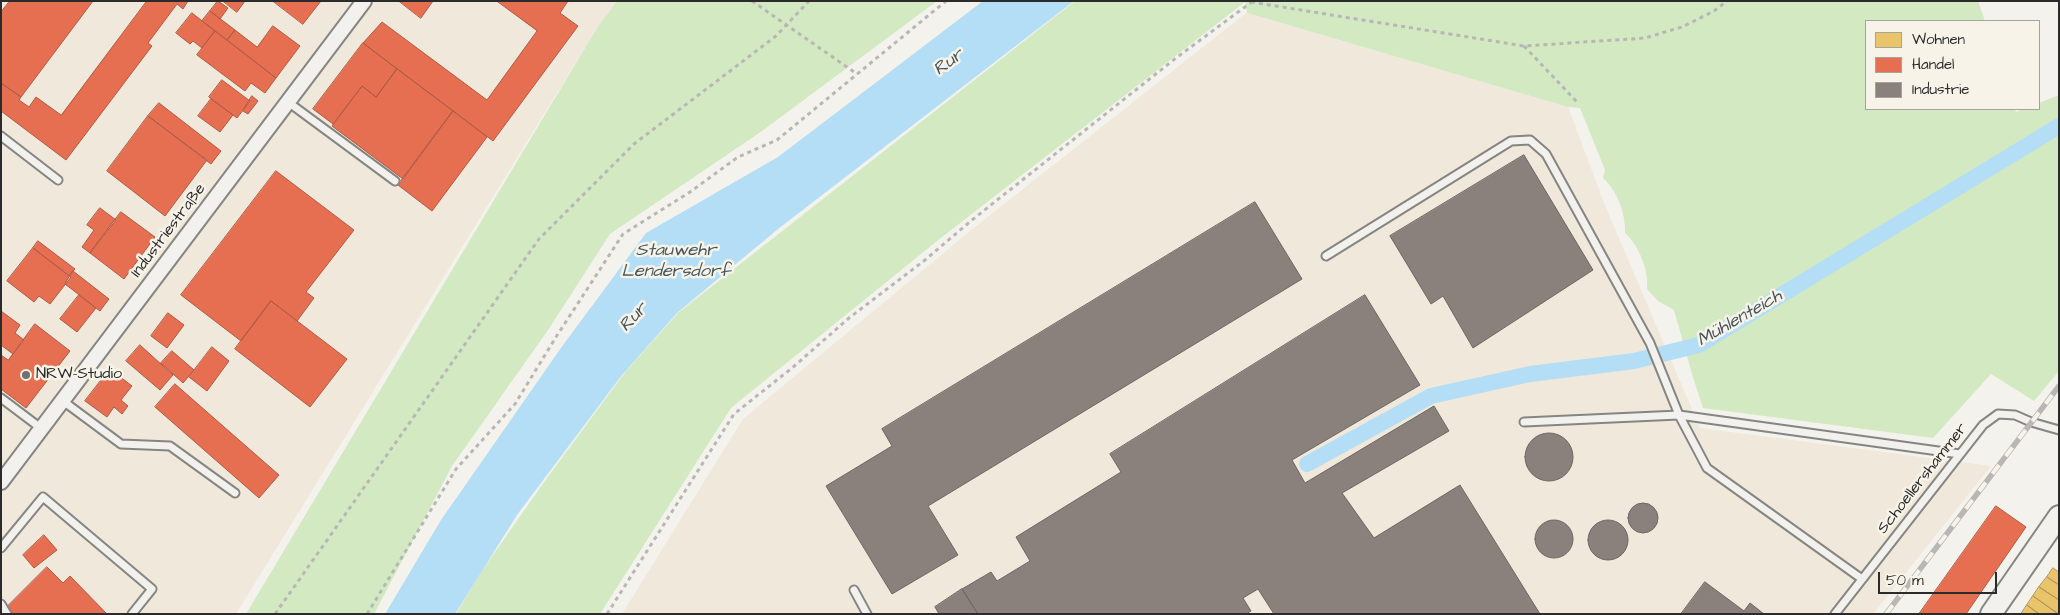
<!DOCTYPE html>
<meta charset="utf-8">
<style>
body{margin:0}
#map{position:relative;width:2060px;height:615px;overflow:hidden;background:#f4f2ec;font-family:"Architects Daughter",sans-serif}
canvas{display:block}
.frame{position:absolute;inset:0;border:2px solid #2b2b2b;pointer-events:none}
.legend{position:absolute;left:1865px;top:20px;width:175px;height:90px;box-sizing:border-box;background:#f7f3e8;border:1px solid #a5a39c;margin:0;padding:6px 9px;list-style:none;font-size:15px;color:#2b2b2b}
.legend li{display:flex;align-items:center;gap:10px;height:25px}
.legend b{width:25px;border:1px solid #a5a39c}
.scale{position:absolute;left:1878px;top:572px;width:119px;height:22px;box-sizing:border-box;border:2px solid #2b2b2b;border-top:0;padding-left:6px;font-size:15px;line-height:18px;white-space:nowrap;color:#2b2b2b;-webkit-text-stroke:4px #f7f3e8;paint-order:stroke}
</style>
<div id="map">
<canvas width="2060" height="615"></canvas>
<div class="frame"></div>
<ul class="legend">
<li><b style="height:14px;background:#e9c46a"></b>Wohnen</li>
<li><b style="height:14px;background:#e76f51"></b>Handel</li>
<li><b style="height:14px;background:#8a817c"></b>Industrie</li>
</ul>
<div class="scale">50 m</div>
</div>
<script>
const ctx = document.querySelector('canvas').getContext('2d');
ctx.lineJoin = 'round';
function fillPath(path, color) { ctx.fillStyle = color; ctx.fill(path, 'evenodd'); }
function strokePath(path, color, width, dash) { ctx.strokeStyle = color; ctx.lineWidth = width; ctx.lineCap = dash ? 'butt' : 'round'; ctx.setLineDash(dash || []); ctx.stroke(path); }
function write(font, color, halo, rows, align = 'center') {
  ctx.font = font + ' "Architects Daughter",sans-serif'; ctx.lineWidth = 5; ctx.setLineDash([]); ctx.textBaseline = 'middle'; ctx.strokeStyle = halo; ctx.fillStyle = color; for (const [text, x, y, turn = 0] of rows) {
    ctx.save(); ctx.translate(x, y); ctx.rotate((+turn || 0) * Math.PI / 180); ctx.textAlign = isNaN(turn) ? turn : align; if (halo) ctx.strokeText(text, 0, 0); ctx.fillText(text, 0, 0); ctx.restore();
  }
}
fillPath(new Path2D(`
 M 1,1 L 617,1 L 597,28 L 236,614 L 1,614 Z
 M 1246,13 L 1568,107 L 1604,203 L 1700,428 L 1991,466 L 1873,614 L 622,614 L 743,419 L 975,227 Z`), '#f0e8da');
fillPath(new Path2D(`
 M 617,1 L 937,1 L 762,131 L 610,234 L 548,330 L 452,466 L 374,614 L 246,614 L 597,28 Z
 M 1075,1 L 1978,1 L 1985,21 L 1866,21 L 1866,109 L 2015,109 L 2016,112 L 2024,109 L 2039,109 L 2039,103 L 2059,95 L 2059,371 L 2034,401 L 1991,374 L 1933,438 L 1703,408 L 1692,374 L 1674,310 L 1658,301 L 1647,289 C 1649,270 1639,246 1625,233 C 1626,214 1617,190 1603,178 L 1605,170 L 1580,108 L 1568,107 L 1247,13 L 1245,2 L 937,241 L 731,408 L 600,614 L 456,614 L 481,572 L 547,478 L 626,371 L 678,313 Z`), '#d2e9c2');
fillPath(new Path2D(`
 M 983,1 L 1074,1 L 778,229 L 677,313 L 622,375 L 517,515 L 455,614 L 385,614 L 441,520 L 563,345 L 646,233 L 778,157 Z`), '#b4def5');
const homes = new Path2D(`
 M 2053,568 L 2059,572 L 2059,585 L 2047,577 Z
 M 2047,577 L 2059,585 L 2059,600 L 2039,587 Z
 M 2039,587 L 2059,600 L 2059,614 L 2033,596 Z
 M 2033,596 L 2058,614 L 2039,614 L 2027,605 Z
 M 2027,605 L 2039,614 L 2021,614 Z`);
fillPath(homes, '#e9c46a');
strokePath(homes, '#b09657', 1);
const shops = new Path2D(`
 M 10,1 L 93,1 L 21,97 L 1,83 L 1,12 Z
 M 147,1 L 188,1 L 183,9 L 177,4 L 148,43 L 152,46 L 66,160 L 1,111 L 1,83 L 21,97 L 19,100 L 29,107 L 36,97 L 61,115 Z
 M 218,1 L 228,8 L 220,19 L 210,11 Z
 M 223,1 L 245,1 L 237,12 Z
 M 273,1 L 321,1 L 303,24 Z
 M 399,1 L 433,1 L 421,18 Z
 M 497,1 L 568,1 L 560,13 L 578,26 L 493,141 L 363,43 L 382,22 L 487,100 L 537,31 Z
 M 210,11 L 235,30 L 227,40 L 202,21 Z
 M 192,13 L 215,31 L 202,48 L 193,41 L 190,44 L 176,33 Z
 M 273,26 L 300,46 L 276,78 L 227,40 L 235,30 L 257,47 Z
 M 215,31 L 276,78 L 265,93 L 251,83 L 245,91 L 197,55 Z
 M 363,43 L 397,69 L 376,97 L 362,86 L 333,124 L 313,109 Z
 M 397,69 L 453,111 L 403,179 L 332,126 L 362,86 L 376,97 Z
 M 222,80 L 250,101 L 237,118 L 209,97 Z
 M 252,96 L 258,101 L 248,114 L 243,111 Z
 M 211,99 L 233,115 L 220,132 L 198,116 Z
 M 159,103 L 221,151 L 211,164 L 148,116 Z
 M 453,111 L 487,137 L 432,211 L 398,185 Z
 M 148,116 L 207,160 L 165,216 L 107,171 Z
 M 276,171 L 354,230 L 306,292 L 314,298 L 297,321 L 271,301 L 241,341 L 181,295 Z
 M 100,208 L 116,220 L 90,253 L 82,247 L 94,230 L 87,225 Z
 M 121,212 L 155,237 L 124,279 L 90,253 Z
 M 38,241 L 75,269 L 69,276 L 33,248 Z
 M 33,248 L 71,277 L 50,304 L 39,296 L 34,302 L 7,281 Z
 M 73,271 L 109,299 L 100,311 L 65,284 Z
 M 79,295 L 96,308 L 77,332 L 60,319 Z
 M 271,301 L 347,359 L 310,407 L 235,349 Z
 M 1,311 L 20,325 L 15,333 L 24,340 L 13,354 L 1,345 Z
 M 168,313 L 184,325 L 167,348 L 151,336 Z
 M 35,324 L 70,351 L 26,408 L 1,389 L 1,355 L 8,360 Z
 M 140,345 L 173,375 L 160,390 L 126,361 Z
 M 212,347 L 229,361 L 207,391 L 189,377 Z
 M 172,351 L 194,370 L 183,383 L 161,363 Z
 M 110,369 L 132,386 L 121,400 L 128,406 L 122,414 L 114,407 L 107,417 L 85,401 Z
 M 175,384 L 279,475 L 259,498 L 155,407 Z
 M 1996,506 L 2026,527 L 1966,614 L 1919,614 Z
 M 44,535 L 57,550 L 34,568 L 23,555 Z
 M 47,567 L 63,583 L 70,576 L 107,614 L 13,614 L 7,607 Z`);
fillPath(shops, '#e76f51');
strokePath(shops, '#af5b46', 1);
const industry = new Path2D(`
 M 1524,155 L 1593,270 L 1473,348 L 1443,296 L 1431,304 L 1390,236 Z
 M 1255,202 L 1302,279 L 928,506 L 958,555 L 892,594 L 826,486 L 892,446 L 882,429 Z
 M 1365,295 L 1420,385 L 1292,460 L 1305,483 L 1434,406 L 1449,431 L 1342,493 L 1374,538 L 1460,485 L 1540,614 L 1274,614 L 1258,589 L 1243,598 L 1251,611 L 1246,614 L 978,614 L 962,589 L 991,572 L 997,581 L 1030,561 L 1016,537 L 1121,472 L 1110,454 Z
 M1525 457a24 24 0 1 1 48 0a24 24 0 1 1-48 0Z
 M1628 518a15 15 0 1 1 30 0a15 15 0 1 1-30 0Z
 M1535 539a19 19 0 1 1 38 0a19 19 0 1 1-38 0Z
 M1588 540a20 20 0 1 1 40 0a20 20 0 1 1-40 0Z
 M 1705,582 L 1744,611 L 1750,603 L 1764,614 L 1681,614 Z
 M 962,589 L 978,614 L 939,614 L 935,607 Z`);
fillPath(industry, '#8a817c');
strokePath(industry, '#6e6764', 1);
strokePath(new Path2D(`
 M 1307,464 L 1431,396 L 1530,374 L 1634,361 L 1699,345 L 2059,126`), '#b4def5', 16);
const lane = new Path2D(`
 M 288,102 L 395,181
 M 1,136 L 58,180
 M 1326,256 L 1511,141 L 1530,140 L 1546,154 L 1650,343 L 1679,415 L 1707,468 L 1862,579
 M 1,398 L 42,429
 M 63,401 L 121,444 L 170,446 L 235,493
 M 1524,422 L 1679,415 L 1960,454
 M 1,548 L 43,497 L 152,589 L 132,614
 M 854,590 L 867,614
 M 1,604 L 7,614
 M 1835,614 L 1983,425 L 1998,414 L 2015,415 L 2031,422 L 2059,430`);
const street = new Path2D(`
 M 1,482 L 364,1`);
const secondary = new Path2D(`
 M 1991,614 L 2059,516`);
strokePath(lane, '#858582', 11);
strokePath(street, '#858582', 18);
strokePath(secondary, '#858582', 24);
strokePath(new Path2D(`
 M 752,1 L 857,74
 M 1251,2 L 1524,46 L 1645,38 L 1682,27 L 1714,11 L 1727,1
 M 1524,46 L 1578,103
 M 275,614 L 539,239 L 634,144 L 776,36 L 809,1
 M 367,614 L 456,469 L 515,404 L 556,337 L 623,234 L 690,192 L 738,157 L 777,140 L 946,1
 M 607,614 L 734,414 L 792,368 L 849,318 L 925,260 L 972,220 L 1176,58 L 1253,1`), '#b8b7b5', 3, [4, 4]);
strokePath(lane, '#f2f1ed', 7);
strokePath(street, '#f2f1ed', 14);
strokePath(secondary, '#f2f1ed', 20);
const rail = new Path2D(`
 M 1886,614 L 2059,386`);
strokePath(rail, '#b8b7b5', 5.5);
strokePath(rail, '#f7f3e8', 4, [11]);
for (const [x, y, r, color] of [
 [26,375,5,"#71716f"]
]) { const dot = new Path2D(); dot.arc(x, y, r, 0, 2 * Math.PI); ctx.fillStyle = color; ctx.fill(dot); strokePath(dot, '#f7f3e8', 2); }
write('16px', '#2b2b2b', '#f7f3e8', [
 ["Industriestraße",169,231,-53],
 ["Schoellershammer",1923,479,-52]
]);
write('16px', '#2b2b2b', '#f7f3e8', [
 ["NRW-Studio",36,375]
], 'left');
write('italic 18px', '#46565e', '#f7f3e8', [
 ["Rur",949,63,-37],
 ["Stauwehr",676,251],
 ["Lendersdorf",676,272],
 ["Rur",634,318,-47],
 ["Mühlenteich",1740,319,-30]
]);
</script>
